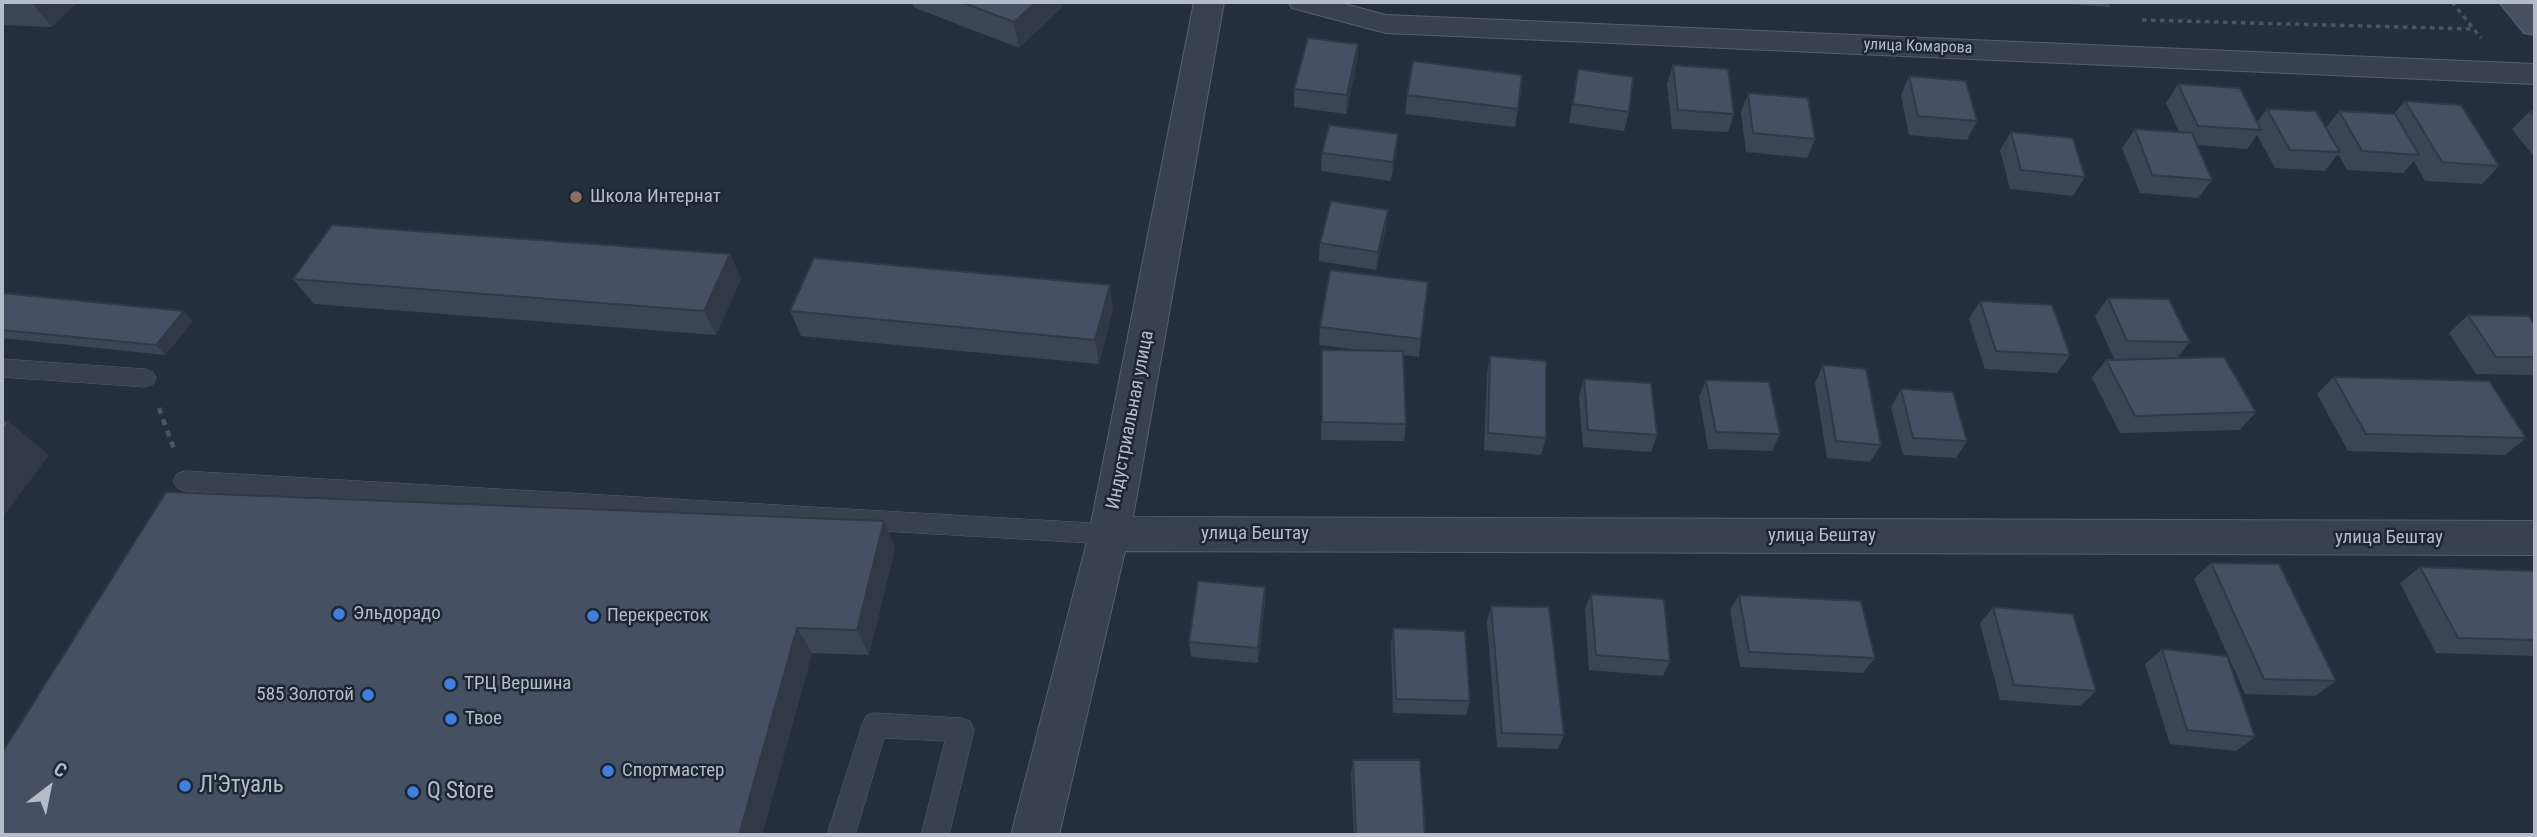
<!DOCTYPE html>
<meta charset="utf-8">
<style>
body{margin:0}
#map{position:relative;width:2537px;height:837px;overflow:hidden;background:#242f3e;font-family:"Roboto Condensed",sans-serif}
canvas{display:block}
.frame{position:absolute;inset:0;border:4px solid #b4bcc9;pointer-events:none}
.north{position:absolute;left:14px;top:753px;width:70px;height:70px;-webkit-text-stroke:5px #1d2633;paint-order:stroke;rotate:32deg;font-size:19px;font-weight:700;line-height:28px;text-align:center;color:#b4bcc9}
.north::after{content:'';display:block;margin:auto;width:24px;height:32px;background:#b4bcc9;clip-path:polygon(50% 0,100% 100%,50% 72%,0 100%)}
</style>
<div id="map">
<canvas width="2537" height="837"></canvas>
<div class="frame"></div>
<div class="north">С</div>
</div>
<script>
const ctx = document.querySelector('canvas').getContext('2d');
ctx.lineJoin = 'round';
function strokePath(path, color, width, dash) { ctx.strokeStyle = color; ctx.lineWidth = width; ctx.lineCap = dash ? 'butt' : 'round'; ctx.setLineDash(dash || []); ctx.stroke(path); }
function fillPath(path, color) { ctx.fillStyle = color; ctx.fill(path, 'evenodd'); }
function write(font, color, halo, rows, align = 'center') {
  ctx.font = font + ' "Roboto Condensed",sans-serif'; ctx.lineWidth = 5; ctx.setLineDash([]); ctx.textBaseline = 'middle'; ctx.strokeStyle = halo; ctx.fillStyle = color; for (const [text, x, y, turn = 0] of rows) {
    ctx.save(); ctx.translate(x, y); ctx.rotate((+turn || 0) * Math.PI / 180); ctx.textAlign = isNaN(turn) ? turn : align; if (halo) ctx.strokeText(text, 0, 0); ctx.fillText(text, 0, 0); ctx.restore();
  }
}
const service = new Path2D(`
 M 2,359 L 145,369 L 153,372 L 156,378 L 153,384 L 145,387 L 2,377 Z
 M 185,471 L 1109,524 L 1118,527 L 1121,534 L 1118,541 L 1109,544 L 185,491 L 177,488 L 173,481 L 177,474 Z
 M 875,713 L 961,718 L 970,721 L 974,730 L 949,835 L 921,835 L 945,741 L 884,738 L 855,835 L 827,835 L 862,725 L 866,716 Z`);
const minor = new Path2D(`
 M 1194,2 L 1224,2 L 1133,517 L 2535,521 L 2535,555 L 1125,551 L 1059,835 L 1011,835 L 1089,534 Z
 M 1288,2 L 1337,2 L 1386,15 L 2535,64 L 2535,84 L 1386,33 L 1292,8 Z`);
const secondary = new Path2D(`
 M 2499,2 L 2530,2 L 2535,8 L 2535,35 L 2524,33 Z`);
strokePath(service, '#565f6c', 1);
strokePath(minor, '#565f6c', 2);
strokePath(secondary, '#565f6c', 2);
strokePath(new Path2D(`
 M 2452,2 L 2481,38
 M 2142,20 L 2474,29`), '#44595c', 3.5, [4.5, 4.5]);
strokePath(new Path2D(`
 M 159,408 L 175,452`), '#44595c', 4.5, [6, 6]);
fillPath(service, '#38414e');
fillPath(minor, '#38414e');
fillPath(secondary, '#465061');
fillPath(new Path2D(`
 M 2,2 L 77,2 L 52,27 L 2,25 Z
 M 912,2 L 1062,2 L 1063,6 L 1019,48 L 913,7 Z
 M 2020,2 L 2050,2 L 2049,4 Z
 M 2068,2 L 2112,2 L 2109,7 L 2069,4 Z
 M 1358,44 L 1357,62 L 1346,114 L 1294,107 L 1294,89 Z
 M 1673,65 L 1734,114 L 1728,132 L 1672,129 L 1667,84 Z
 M 1578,69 L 1629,112 L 1624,131 L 1569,123 Z
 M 1909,76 L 1977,121 L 1967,140 L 1909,135 L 1901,95 Z
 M 2178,84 L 2257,122 L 2267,109 L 2326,128 L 2339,111 L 2394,114 L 2405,101 L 2499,166 L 2482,184 L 2425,181 L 2414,161 L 2403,173 L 2347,170 L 2338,154 L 2325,171 L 2275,168 L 2257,135 L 2247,149 L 2197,145 L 2212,180 L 2198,198 L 2140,193 L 2122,148 L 2135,129 L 2179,132 L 2166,103 Z
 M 1748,93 L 1815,139 L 1807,158 L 1746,152 L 1741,112 Z
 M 1407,95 L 1518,109 L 1515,127 L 1405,114 Z
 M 2530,111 L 2535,111 L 2535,158 L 2512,129 Z
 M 2011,132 L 2085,177 L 2073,196 L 2010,189 L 2000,150 Z
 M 1398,134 L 1396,153 L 1391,181 L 1321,171 L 1322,153 Z
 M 1388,210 L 1386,228 L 1376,270 L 1319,261 L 1320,243 Z
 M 730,254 L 741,279 L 716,335 L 314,304 L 293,279 Z
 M 1428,282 L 1419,357 L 1403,355 L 1406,424 L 1404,441 L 1321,440 L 1322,350 L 1369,351 L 1319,345 L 1320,327 Z
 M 2,293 L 193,321 L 165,355 L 2,338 Z
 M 2108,298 L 2190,342 L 2177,358 L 2256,412 L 2240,430 L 2120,433 L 2092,378 L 2106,360 L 2143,359 L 2114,359 L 2095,316 Z
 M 1980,301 L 2070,355 L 2057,373 L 1985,369 L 1969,319 Z
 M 1113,309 L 1099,364 L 801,336 L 790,311 Z
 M 2468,315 L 2535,325 L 2535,375 L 2476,374 L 2449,333 Z
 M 1490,356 L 1546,438 L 1541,455 L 1484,450 L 1487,373 Z
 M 1823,365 L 1881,445 L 1870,462 L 1827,458 L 1815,383 Z
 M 2334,377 L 2526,438 L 2505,455 L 2348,451 L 2317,394 Z
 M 1584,379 L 1657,435 L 1651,452 L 1583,447 L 1579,397 Z
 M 1706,380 L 1780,434 L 1772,451 L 1708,449 L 1699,397 Z
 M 1901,389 L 1967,441 L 1956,458 L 1903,455 L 1891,407 Z
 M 895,548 L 869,655 L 812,653 L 762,835 L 2,835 Z
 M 2211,563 L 2336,681 L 2315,696 L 2245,694 L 2194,579 Z
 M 2420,567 L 2535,571 L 2535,656 L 2436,653 L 2400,583 Z
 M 1265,587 L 1265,603 L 1258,663 L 1191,657 L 1189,642 Z
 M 1591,594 L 1670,661 L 1663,676 L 1589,670 L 1585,609 Z
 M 1739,595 L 1875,658 L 1863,673 L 1740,667 L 1730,610 Z
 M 1491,606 L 1564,735 L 1558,749 L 1497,747 L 1487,622 Z
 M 1993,607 L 2096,691 L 2080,706 L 2000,700 L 1980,623 Z
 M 1393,628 L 1470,701 L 1466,715 L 1393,713 L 1391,644 Z
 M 2162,649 L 2255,737 L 2236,751 L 2170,744 L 2145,664 Z
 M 1353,760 L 1425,835 L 1354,835 L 1351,774 Z`), '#3b4654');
fillPath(new Path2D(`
 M 31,2 L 77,2 L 52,27 Z
 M 1036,2 L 1062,2 L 1063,6 L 1019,48 L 1014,22 Z
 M 1358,44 L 1357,62 L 1346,114 L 1347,95 Z
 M 1398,134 L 1396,153 L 1391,181 L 1393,162 Z
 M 1388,210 L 1386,228 L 1376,270 L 1378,252 Z
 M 730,254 L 741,279 L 716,335 L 704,311 Z
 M 1110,285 L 1113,309 L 1099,364 L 1095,340 Z
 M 184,311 L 193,321 L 165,355 L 156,345 Z
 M 9,422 L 49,455 L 2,518 L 2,431 Z
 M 884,521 L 895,548 L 869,655 L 857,630 Z
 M 1265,587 L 1265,603 L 1258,663 L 1258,648 Z
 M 797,628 L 812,653 L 762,835 L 739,835 Z`), '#303945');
const building = new Path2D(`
 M 961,2 L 1036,2 L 1014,22 Z
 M 1308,38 L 1358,44 L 1347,95 L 1294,89 Z
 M 1413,61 L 1522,75 L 1518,109 L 1407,95 Z
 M 1673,65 L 1728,69 L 1734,114 L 1678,110 Z
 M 1578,69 L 1633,77 L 1629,112 L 1573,104 Z
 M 1909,76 L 1966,81 L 1977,121 L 1918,116 Z
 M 2178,84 L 2240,88 L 2261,130 L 2198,126 Z
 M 1748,93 L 1808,98 L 1815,139 L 1753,133 Z
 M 2405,101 L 2461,105 L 2499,166 L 2442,162 Z
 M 2267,109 L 2316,111 L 2340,152 L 2290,150 Z
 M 2339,111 L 2395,114 L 2419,155 L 2362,151 Z
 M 2530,111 L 2535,111 L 2535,117 Z
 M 1329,125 L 1398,134 L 1393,162 L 1322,153 Z
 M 2135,129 L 2192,133 L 2212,180 L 2152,175 Z
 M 2011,132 L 2073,138 L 2085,177 L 2021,170 Z
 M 1331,201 L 1388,210 L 1378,252 L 1320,243 Z
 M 332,225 L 730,254 L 704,311 L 293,279 Z
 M 814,258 L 1110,285 L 1095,340 L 790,311 Z
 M 1330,270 L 1428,282 L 1421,339 L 1320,327 Z
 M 2,293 L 184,311 L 156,345 L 2,330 Z
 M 2108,298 L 2169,299 L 2190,342 L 2127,341 Z
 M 1980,301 L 2052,305 L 2070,355 L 1996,351 Z
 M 2468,315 L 2529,316 L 2535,325 L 2535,357 L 2496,357 Z
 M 1322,350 L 1403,351 L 1406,424 L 1322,422 Z
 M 1490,356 L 1546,361 L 1546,438 L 1488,433 Z
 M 2224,357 L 2256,412 L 2135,416 L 2106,360 Z
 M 1823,365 L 1866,369 L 1881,445 L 1836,441 Z
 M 2334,377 L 2489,381 L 2526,438 L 2366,434 Z
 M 1584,379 L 1651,383 L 1657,435 L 1588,430 Z
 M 1706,380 L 1769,382 L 1780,434 L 1716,432 Z
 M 1901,389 L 1953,392 L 1967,441 L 1913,438 Z
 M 2,421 L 9,422 L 2,431 Z
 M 166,492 L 884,521 L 857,630 L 797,628 L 739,835 L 2,835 L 2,753 Z
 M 2211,563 L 2279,564 L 2336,681 L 2264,679 Z
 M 2420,567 L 2535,571 L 2535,640 L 2458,638 Z
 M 1198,581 L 1265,587 L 1258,648 L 1189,642 Z
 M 1591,594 L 1664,599 L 1670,661 L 1596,655 Z
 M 1739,595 L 1861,601 L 1875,658 L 1749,652 Z
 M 1491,606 L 1549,607 L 1564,735 L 1502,733 Z
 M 1993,607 L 2073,614 L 2096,691 L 2014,685 Z
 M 1393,628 L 1465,631 L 1470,701 L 1396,699 Z
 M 2162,649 L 2227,656 L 2255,737 L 2187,730 Z
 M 1353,760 L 1420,760 L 1425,835 L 1356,835 Z`);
fillPath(building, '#455162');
strokePath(building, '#303945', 2);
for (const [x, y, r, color] of [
 [576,197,7,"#8d6e63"],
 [339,614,7,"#3f7fe0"],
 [593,616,7,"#3f7fe0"],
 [450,684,7,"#3f7fe0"],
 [368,695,7,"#3f7fe0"],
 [451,719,7,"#3f7fe0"],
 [608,771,7,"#3f7fe0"],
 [185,786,7,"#3f7fe0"],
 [413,792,7,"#3f7fe0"]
]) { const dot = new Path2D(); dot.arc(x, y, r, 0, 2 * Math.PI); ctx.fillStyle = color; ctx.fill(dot); strokePath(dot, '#1d2633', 2.5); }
write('16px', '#b4bcc9', '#1d2633', [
 ["улица Комарова",1918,47,2]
]);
write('19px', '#b4bcc9', '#1d2633', [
 ["Школа Интернат",590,197],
 ["Эльдорадо",353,614],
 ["Перекресток",607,616],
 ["ТРЦ Вершина",464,684],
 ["585 Золотой",354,695,"right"],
 ["Твое",465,719],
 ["Спортмастер",622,771]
], 'left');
write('19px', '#b4bcc9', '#1d2633', [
 ["Индустриальная улица",1131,420,-79],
 ["улица Бештау",1255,534],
 ["улица Бештау",1822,536],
 ["улица Бештау",2389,538]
]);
write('23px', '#b4bcc9', '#1d2633', [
 ["Л'Этуаль",199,786],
 ["Q Store",427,792]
], 'left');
</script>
